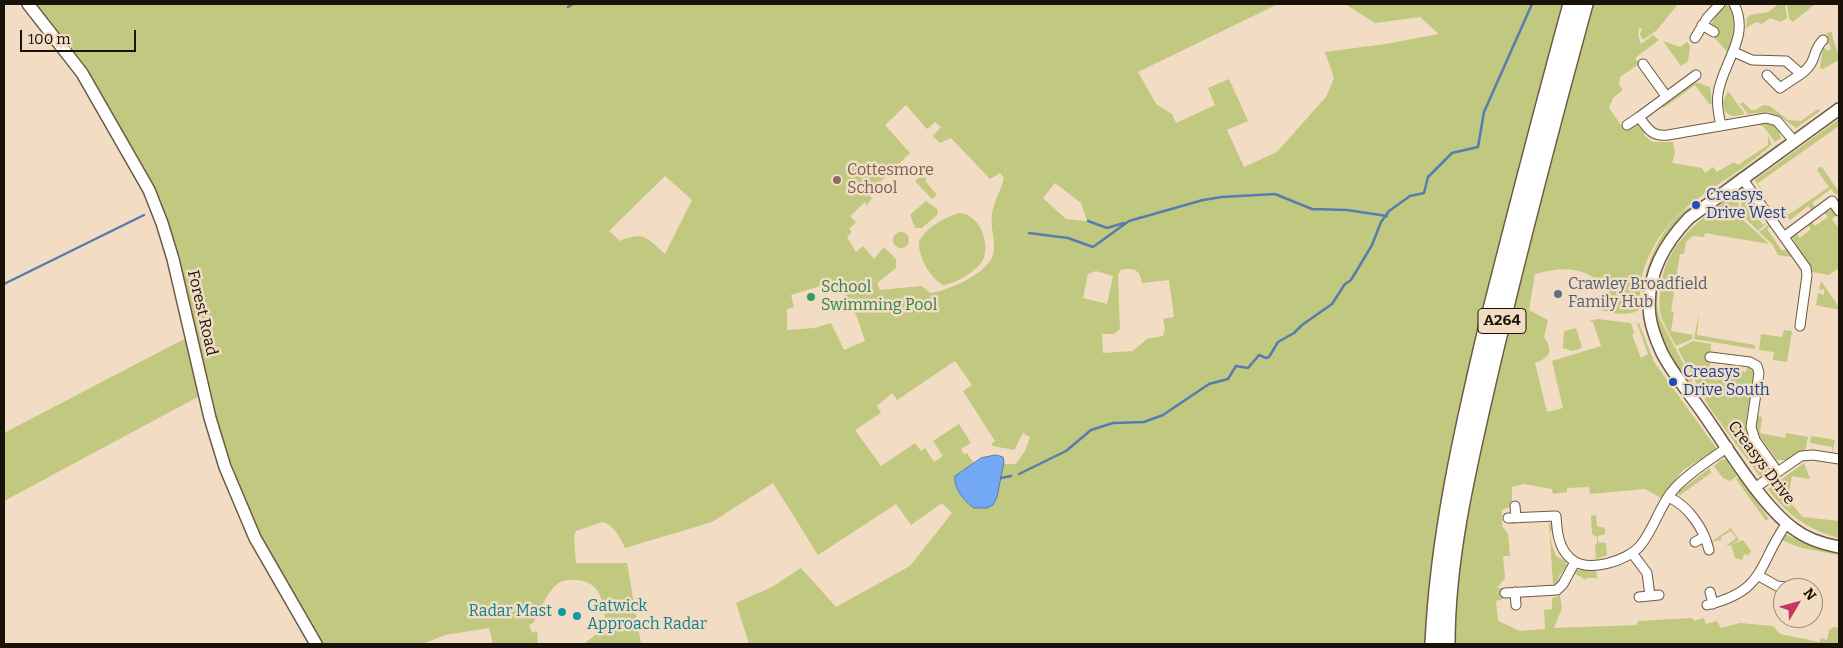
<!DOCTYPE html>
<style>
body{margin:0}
#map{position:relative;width:1843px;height:648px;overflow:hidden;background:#f2dcc3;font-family:Bitter,serif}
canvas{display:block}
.frame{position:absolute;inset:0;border:5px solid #191209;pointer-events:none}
.north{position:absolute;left:1773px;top:578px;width:50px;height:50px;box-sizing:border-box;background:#f2dcc3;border:1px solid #9b8b79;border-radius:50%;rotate:53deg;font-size:14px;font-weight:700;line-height:20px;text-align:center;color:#191209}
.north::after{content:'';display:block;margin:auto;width:18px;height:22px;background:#c53761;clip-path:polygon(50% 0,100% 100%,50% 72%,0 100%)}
.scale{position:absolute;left:20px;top:30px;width:116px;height:22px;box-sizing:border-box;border:2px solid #191209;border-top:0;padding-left:6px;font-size:15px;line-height:18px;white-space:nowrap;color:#191209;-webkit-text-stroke:4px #f2dcc3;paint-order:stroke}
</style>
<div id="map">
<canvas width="1843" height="648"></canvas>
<div class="frame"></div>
<div class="north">N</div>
<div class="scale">100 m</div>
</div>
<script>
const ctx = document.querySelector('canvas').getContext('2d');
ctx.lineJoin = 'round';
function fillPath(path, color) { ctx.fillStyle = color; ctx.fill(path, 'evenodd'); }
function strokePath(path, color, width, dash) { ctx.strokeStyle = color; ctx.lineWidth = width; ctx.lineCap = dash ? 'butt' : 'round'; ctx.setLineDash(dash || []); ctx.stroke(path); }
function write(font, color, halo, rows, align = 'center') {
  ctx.font = font + ' Bitter,serif'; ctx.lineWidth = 5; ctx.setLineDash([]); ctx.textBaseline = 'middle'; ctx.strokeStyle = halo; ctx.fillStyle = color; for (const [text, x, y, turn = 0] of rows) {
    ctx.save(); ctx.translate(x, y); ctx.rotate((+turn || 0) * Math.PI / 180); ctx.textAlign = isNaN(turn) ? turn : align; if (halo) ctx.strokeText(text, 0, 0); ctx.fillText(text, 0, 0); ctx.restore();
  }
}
fillPath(new Path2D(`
 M 28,4 L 1278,4 L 1138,72 L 1156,104 L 1172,114 L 1176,123 L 1215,105 L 1208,88 L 1229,79 L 1248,121 L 1227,130 L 1244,167 L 1277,152 L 1326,97 L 1334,78 L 1325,52 L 1385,44 L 1439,34 L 1420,17 L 1375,23 L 1345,4 L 1566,4 L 1428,644 L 749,644 L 736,603 L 772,587 L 801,568 L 836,607 L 910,566 L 952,513 L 942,503 L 911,525 L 896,504 L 818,555 L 773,483 L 712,522 L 625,548 C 621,538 613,524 602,522 L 576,531 L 574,536 L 576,563 L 627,563 L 641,644 L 584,644 L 606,626 C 604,605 602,581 576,580 C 568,579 560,580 555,586 C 545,596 540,611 533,623 L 529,625 L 532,633 L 537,631 L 538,644 L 493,644 L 489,628 L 445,635 L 422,644 L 321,644 C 306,618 290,592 276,565 C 247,510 226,451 207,392 L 4,501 L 4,433 L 190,336 L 162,223 L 99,100 ZM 906,105 L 927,129 L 935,122 L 941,127 L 933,136 L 940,143 L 951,138 L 990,179 L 1000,173 L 1004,178 C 1001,191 993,202 992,215 C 990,226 995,238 994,250 C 993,272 948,291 930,293 L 922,286 L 880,290 L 877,283 L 896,268 L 896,259 L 884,247 L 874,259 L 863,246 L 856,252 L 847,237 L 852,232 L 849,229 L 856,222 L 850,216 L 865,202 L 867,205 L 872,198 L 868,194 L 910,153 L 885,125 ZM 665,176 L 692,200 L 665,254 C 646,238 645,231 620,241 L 609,231 ZM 1055,183 L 1081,203 L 1087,221 L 1066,219 L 1043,198 ZM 1125,269 C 1136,268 1140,272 1142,283 L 1169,280 L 1174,317 L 1163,319 L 1165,328 L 1163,336 L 1147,339 L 1133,351 L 1103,353 L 1102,334 L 1114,334 L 1120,329 L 1118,275 L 1121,270 ZM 1096,271 L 1113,276 L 1107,304 L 1083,298 L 1088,274 ZM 827,284 L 829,288 L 838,285 C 852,301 859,321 865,341 L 844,350 L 831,323 L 815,328 L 787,330 L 787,309 L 794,307 L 791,295 ZM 955,361 L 972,385 L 963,391 L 995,441 L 991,444 L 993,446 L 1014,450 L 1023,433 L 1030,437 L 1025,451 L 1016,464 L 1003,464 L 997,497 L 984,509 L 972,506 L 964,498 L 974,463 L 967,453 L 964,454 L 961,449 L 971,443 L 959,424 L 933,441 L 943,456 L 934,462 L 925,448 L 921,451 L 915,443 L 881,466 L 855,430 L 881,413 L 877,406 L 892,393 L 897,400 Z
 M 1590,4 L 1678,4 L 1657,30 L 1643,40 L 1640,34 L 1642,28 L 1639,28 L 1638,35 L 1641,44 L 1653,35 L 1659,40 L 1635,58 L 1639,64 L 1620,77 L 1619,84 L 1623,90 L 1613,98 L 1609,108 L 1625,131 L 1637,124 L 1645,132 L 1644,135 L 1652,142 L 1673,142 L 1675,153 L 1672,163 L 1702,168 L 1705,173 L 1713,167 L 1717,172 L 1734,162 L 1738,165 L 1768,145 L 1768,136 L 1772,144 C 1724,190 1663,201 1642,276 C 1639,287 1641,299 1639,310 C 1628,317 1610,313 1598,309 L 1611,288 C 1583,268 1568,265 1535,274 L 1529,310 L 1548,320 L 1544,337 C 1554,352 1550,357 1535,363 L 1547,412 L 1563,408 L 1552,361 L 1601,346 L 1593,322 L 1589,321 L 1597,319 L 1631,323 L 1634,333 L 1632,335 L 1641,358 L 1648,354 L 1637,323 L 1639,323 L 1654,362 L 1717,449 L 1683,470 L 1661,498 L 1645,489 L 1590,494 L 1589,487 L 1567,488 L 1567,492 L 1553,494 L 1552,489 L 1524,484 L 1512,487 L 1512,502 L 1510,507 L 1502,510 L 1502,526 L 1508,534 L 1510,556 L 1503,556 L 1505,578 L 1497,588 L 1503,588 L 1503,599 L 1496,601 L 1498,621 L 1520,631 L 1545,629 L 1544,610 L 1552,609 L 1552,598 L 1560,596 L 1562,608 L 1554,628 L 1637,625 L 1638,621 L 1692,618 L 1694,621 L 1704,618 L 1706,624 L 1717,621 L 1721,628 L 1740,623 L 1773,626 L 1780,634 L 1820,642 L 1821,638 L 1827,640 L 1829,630 L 1834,627 L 1839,628 L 1839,644 L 1453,644 L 1462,538 L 1493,383 Z
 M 1779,4 L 1785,4 L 1787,18 L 1781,22 L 1770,18 L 1762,24 L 1756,22 L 1746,28 L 1747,18 L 1750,15 L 1768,12 Z
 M 1787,4 L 1815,4 L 1793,22 L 1789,18 Z
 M 1727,5 L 1734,11 L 1735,26 L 1729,54 L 1713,36 L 1711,24 L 1721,7 Z
 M 1832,32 C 1832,43 1839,49 1839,60 L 1823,69 L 1820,68 L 1823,47 L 1828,51 L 1831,49 L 1829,44 L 1824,45 L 1828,38 L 1826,33 Z
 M 1663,41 L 1680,47 L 1687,42 L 1690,46 L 1688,61 L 1681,66 Z
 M 1695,82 L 1710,87 L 1712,103 L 1710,105 L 1695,85 L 1665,107 L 1658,108 L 1683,92 L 1685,87 Z
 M 1728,91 L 1744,113 L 1743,115 L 1732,116 L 1725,112 L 1723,102 Z
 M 1743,102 L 1751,110 L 1756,110 L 1763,105 L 1770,106 L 1788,120 L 1801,121 L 1818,109 L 1820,111 L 1796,128 L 1779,116 L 1768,112 L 1748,114 L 1740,104 Z
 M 1839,119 L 1839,126 L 1758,183 L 1769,202 L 1755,180 Z
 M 1762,122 L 1777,126 L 1781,138 L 1775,142 L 1763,126 L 1756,124 Z
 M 1781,142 L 1779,146 L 1730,182 L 1726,181 Z
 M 1820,167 L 1822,167 L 1839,192 L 1836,195 L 1831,189 L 1812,203 L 1816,208 L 1812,211 L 1808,206 L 1790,220 L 1776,201 L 1788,215 L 1829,187 L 1817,170 Z
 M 922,175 L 927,179 L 925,181 L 937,195 L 932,199 L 915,181 Z
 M 1738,189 L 1740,189 C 1723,201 1702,213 1687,228 C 1667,250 1649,291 1661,321 L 1704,403 L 1729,438 L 1727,439 C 1679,372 1616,306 1686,227 C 1698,213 1723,200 1738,189 Z
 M 1742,189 L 1746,190 L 1753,198 L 1748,203 L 1763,225 L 1769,221 L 1758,231 L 1741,214 Z
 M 1740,190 L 1738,210 L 1740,217 L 1769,244 L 1705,233 L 1704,237 L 1693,236 L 1686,242 L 1684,254 L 1680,254 L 1671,311 L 1674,312 L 1671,331 L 1693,335 L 1692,339 L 1676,346 C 1671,336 1664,326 1661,315 C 1658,306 1660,294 1661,284 C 1668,238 1706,216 1740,190 Z
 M 926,201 L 937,209 L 938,214 L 922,228 L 915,228 L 910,215 Z
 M 1690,207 L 1692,209 L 1685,215 L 1644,310 C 1637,278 1661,222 1690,207 Z
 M 1828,210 L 1832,210 L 1837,215 L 1832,219 L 1839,229 L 1839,268 L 1829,275 L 1812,272 L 1792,237 L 1796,233 L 1800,238 L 1811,229 L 1808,225 L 1812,222 L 1815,226 L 1828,217 L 1824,212 Z
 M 960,213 C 979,214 991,243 983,260 C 977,271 955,284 943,285 C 930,278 918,256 919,242 C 924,229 946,216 960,213 Z
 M 1770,224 L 1772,225 L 1767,229 L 1782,251 L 1788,247 L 1796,259 L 1795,260 L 1792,257 L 1778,255 L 1772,244 L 1759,232 Z
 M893 240a8 8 0 1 1 16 0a8 8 0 1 1-16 0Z
 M 1821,281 L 1839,307 L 1839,310 L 1816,305 L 1818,293 L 1824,295 L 1824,289 L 1819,290 Z
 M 1699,313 L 1697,335 L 1755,345 L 1755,349 L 1694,339 Z
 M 1576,328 L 1582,348 L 1572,351 L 1563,348 L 1564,331 Z
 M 1784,330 L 1792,331 L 1787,362 L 1773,360 L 1774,352 L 1759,350 L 1761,334 L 1782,337 Z
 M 1693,341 L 1711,344 L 1710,367 L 1727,369 L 1728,362 L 1734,363 L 1733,370 L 1746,372 L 1748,365 L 1753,368 L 1755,373 L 1747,415 L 1748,429 L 1769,467 L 1762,477 L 1760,477 L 1709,407 L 1678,349 Z
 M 1755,416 L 1762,417 L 1760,433 L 1785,438 L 1786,433 L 1808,437 L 1805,451 L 1786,460 L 1777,460 L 1756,431 Z
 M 1811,436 L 1835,440 L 1832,454 L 1832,447 L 1810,443 Z
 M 1722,459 L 1726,460 L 1737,476 L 1730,481 L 1723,478 L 1714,466 Z
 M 1804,463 L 1810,479 L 1792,476 L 1788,500 L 1803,517 L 1839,521 L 1839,538 C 1808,530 1786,514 1768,489 Z
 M 1710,468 L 1711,473 L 1679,496 L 1679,491 Z
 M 1739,477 L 1769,519 L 1766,521 L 1736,479 Z
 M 1596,515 L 1597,526 L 1605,528 L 1605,534 L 1598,536 L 1598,542 L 1606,543 L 1607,555 L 1596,559 L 1595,546 L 1597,543 L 1597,537 L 1592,534 L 1591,516 Z
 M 1549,522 L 1553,527 L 1550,534 L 1552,545 L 1556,556 L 1565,561 L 1567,566 L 1559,576 L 1558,582 L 1553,585 Z
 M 1731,528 L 1739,540 L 1731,545 L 1743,540 L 1751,551 L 1749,555 L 1744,554 L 1742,560 L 1735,558 L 1731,545 L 1726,546 L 1736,538 L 1731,531 L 1721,537 L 1721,540 L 1711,542 Z
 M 1785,534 L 1806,544 L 1839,555 L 1802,548 L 1781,540 Z
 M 1578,570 L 1596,570 L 1597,578 L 1586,578 L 1586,580 L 1574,573 Z`), '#c1c87f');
const water = new Path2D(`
 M 996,455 L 1003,457 L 1004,462 L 997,497 L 993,505 L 987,508 L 974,508 C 965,502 953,488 955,476 L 981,458 Z`);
fillPath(water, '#73a9f4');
strokePath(water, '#587cae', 1);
strokePath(new Path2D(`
 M 568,7 L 573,4
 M 1088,221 L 1107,228 L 1124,223
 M 1029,233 L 1068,238 L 1093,247 L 1129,221 L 1203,200 L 1222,197 L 1275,194 L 1312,209 L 1347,210 L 1387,216
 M 4,284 L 144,215
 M 1019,474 L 1066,451 L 1091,430 L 1113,423 L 1144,422 L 1163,415 L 1209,384 L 1228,379 L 1236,366 L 1248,368 L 1259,355 L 1266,358 L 1269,357 L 1278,342 L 1294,333 L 1302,325 L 1332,304 L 1345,284 L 1351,280 L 1372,245 L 1381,222 L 1389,211 L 1410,196 L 1424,193 L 1428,177 L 1452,153 L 1478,147 L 1484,112 L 1532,4
 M 1001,478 L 1011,476`), '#587cae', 2.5);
const minor = new Path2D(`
 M 1702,25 L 1714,32
 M 1695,38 L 1707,18 L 1720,4
 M 1734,52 L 1752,60 L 1786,61 L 1801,74 L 1780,88 L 1767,75
 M 1643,64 L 1666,96
 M 1801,74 C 1819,60 1810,54 1823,40
 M 1696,75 L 1639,117 C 1648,129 1652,137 1668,135 L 1766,118 L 1777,121 L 1794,141
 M 1627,125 L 1639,117
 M 1721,126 C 1719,115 1716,105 1718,94 C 1722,63 1751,37 1734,4
 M 1742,178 L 1806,268 L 1807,275 L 1800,326
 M 1785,236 L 1832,201 L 1839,211
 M 1710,357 L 1750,362 L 1757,366 L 1759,373 L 1751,427 L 1755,440 L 1777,471
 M 1756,487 L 1801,456 L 1813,455 L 1839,459
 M 1668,497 C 1688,505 1704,529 1709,550
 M 1515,506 L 1516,518
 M 1508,518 L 1556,516 C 1557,531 1558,547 1570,558 C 1587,574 1627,561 1640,546 C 1655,528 1660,503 1676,487 C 1690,472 1711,459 1728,447
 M 1695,542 L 1704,537
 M 1632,553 L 1647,573 L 1650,596
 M 1759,576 L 1777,586 L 1794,588
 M 1515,592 L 1516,605
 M 1710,592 L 1713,604
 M 1505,593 L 1557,590 L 1563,584 L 1575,562
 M 1639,597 L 1659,595
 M 1707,605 C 1767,590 1757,565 1787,523`);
const tertiary = new Path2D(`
 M 28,4 L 82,73 L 149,190 L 162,223 L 173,259 L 210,418 L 225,467 L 255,538 L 316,644
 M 1839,109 L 1689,218 C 1663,245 1645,279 1650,317 C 1652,330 1657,342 1662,353 C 1673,374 1689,393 1703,413 C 1727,447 1761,505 1794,529 C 1807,539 1823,544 1839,547`);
const trunk = new Path2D(`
 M 1433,644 C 1438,536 1462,430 1487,325 C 1514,218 1542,110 1571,4
 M 1447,644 C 1447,559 1467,474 1486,391 C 1516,261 1550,132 1585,4`);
strokePath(minor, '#6c5a44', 11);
strokePath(tertiary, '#6c5a44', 14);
strokePath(trunk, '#6c5a44', 18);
strokePath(minor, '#fff', 9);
strokePath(tertiary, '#fff', 11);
strokePath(trunk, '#fff', 15);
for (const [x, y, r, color] of [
 [837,180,5,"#8d6e63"],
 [1696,205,5,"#1a4fb4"],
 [1558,294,5,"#5c6f8a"],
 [811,297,5,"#2e9e5b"],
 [1673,382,5,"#1a4fb4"],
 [562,612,5,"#0f9aa8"],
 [577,616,5,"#0f9aa8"]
]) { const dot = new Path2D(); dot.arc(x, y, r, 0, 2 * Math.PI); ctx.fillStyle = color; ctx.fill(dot); strokePath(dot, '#f2dcc3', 2); }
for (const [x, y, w] of [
 [1502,321,48]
]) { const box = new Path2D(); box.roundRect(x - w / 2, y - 12.5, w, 25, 4); ctx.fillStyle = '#f2dcc3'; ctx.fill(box); strokePath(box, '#191209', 1); }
write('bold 15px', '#191209', null, [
 ["A264",1502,321]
]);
write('16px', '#785e54', '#f2dcc3', [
 ["Cottesmore",847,171],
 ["School",847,189]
], 'left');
write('16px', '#164399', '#f2dcc3', [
 ["Creasys",1706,196],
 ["Drive West",1706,214],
 ["Creasys",1683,373],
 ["Drive South",1683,391]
], 'left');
write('16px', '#4e5e75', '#f2dcc3', [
 ["Crawley Broadfield",1568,285],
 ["Family Hub",1568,303]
], 'left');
write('16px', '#27864d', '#f2dcc3', [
 ["School",821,288],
 ["Swimming Pool",821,306]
], 'left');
write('16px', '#191209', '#f2dcc3', [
 ["Forest Road",202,313,77],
 ["Creasys Drive",1761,463,53]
]);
write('16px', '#0d838f', '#f2dcc3', [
 ["Gatwick",587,607],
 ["Approach Radar",587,625],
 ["Radar Mast",552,612,"right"]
], 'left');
</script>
